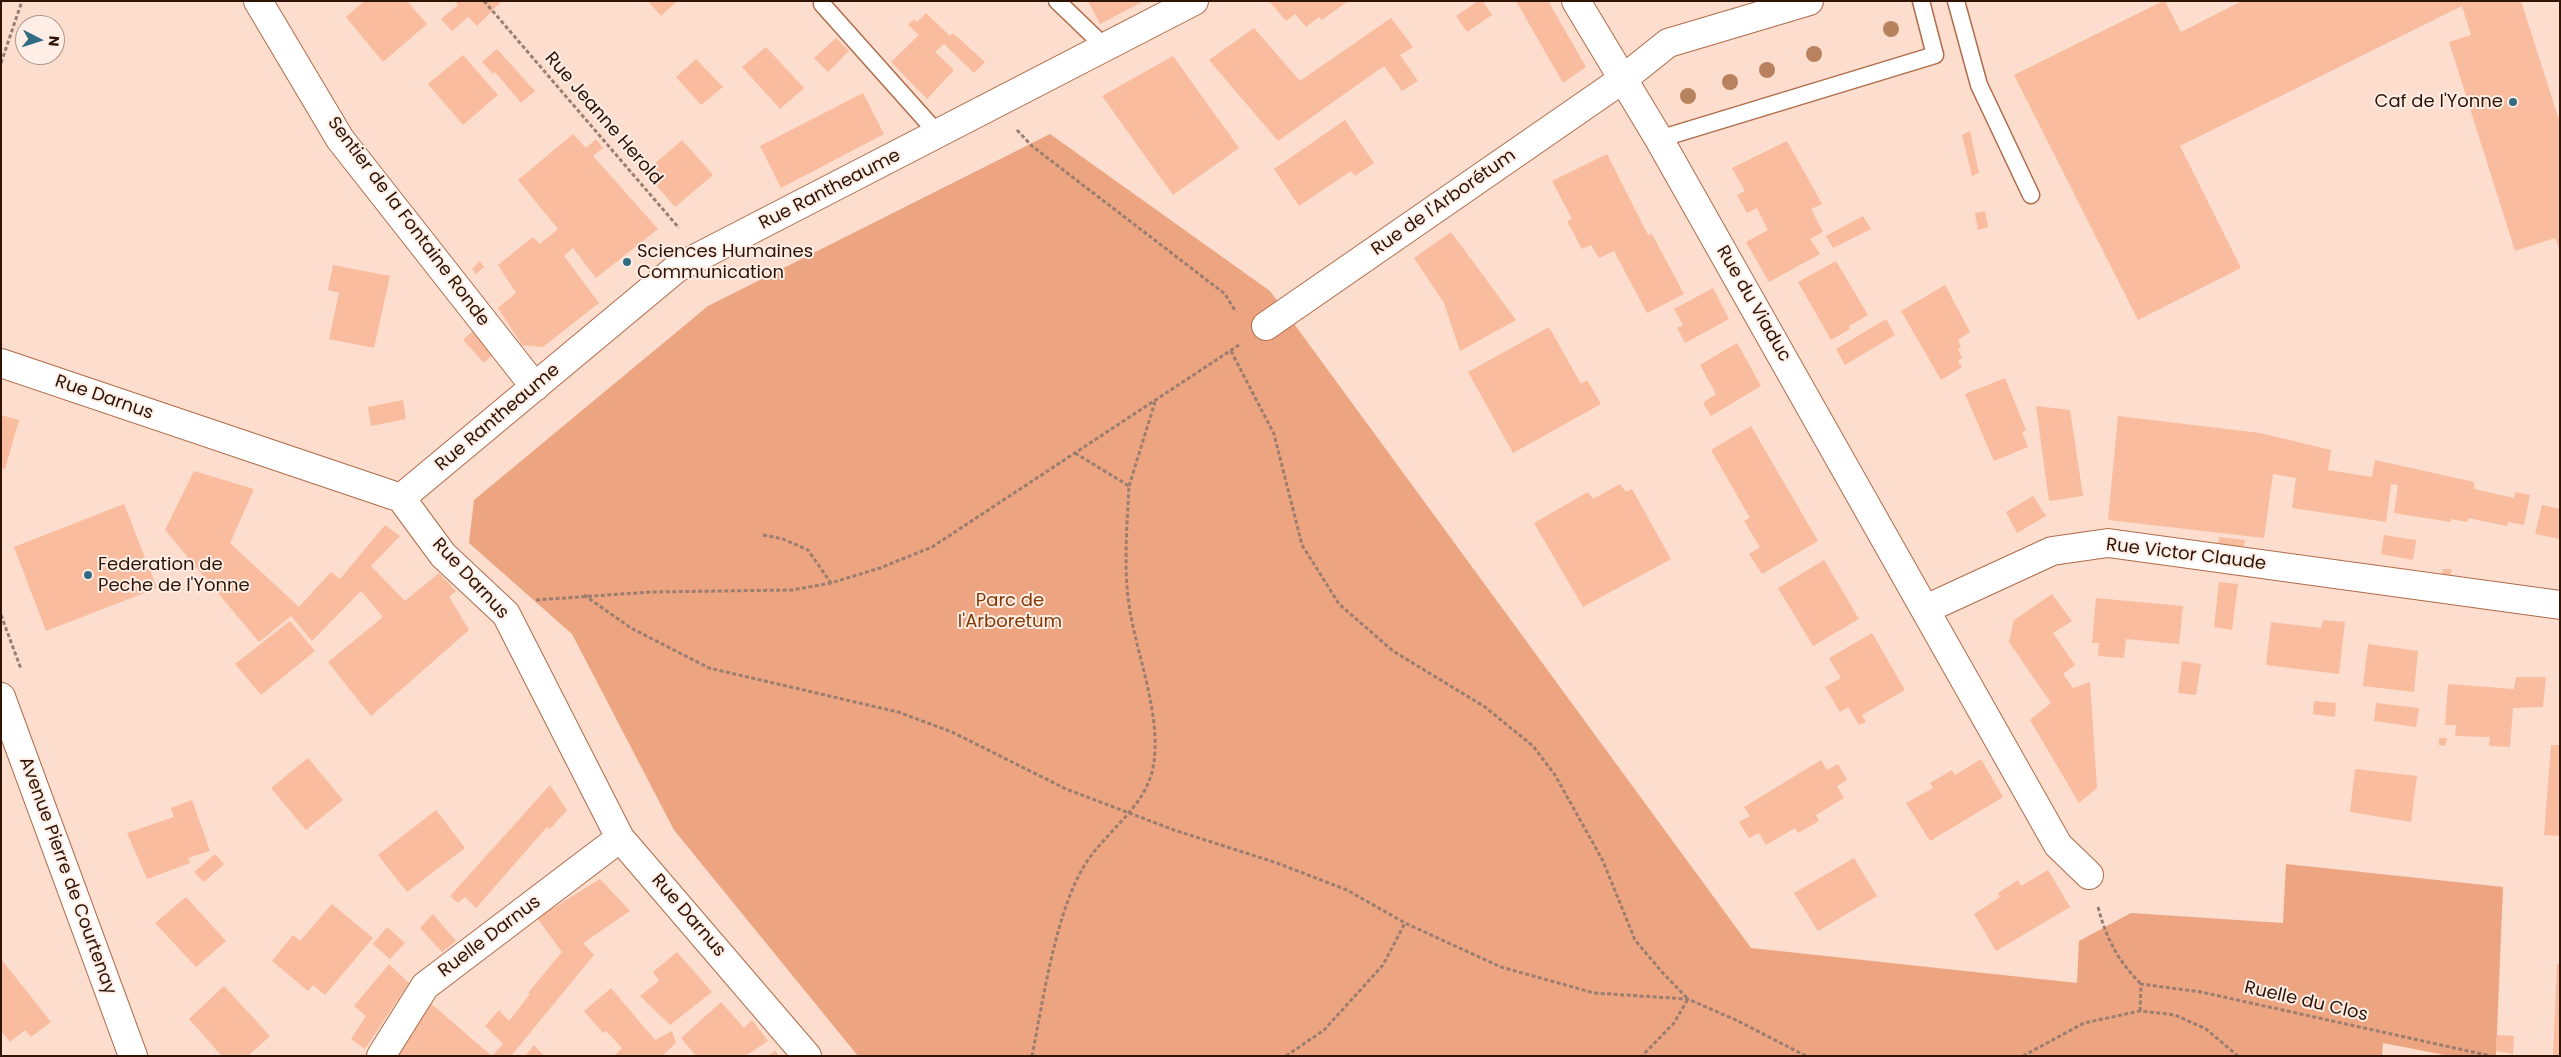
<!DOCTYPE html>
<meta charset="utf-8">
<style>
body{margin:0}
#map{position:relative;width:2561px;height:1057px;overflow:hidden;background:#fcddce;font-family:Poppins,sans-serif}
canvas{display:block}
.frame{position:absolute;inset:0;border:2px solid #2f1406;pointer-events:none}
.north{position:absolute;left:15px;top:15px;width:50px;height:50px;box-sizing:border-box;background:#feeee6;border:1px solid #ab978c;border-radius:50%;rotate:95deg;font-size:14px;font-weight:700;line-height:20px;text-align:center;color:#2f1406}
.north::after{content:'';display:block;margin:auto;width:18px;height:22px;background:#316c84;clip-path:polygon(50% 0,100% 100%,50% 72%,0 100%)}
</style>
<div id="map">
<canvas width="2561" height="1057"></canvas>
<div class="frame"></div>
<div class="north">N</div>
</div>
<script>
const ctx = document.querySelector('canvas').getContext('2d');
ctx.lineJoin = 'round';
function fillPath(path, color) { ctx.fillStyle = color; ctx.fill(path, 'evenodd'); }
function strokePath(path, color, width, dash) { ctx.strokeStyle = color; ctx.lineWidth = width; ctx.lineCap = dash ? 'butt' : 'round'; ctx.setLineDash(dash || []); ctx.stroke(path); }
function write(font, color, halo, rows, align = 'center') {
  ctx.font = font + ' Poppins,sans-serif'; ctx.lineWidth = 4; ctx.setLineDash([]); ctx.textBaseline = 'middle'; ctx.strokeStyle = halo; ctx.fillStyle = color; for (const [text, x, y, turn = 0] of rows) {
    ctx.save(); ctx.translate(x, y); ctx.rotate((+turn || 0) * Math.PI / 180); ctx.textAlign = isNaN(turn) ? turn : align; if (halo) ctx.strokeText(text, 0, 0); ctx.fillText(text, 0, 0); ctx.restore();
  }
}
fillPath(new Path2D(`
 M 1050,134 L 1270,291 L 1751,948 L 2077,983 L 2079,941 L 2131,913 L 2283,923 L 2286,864 L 2503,887 L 2496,1056 L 2450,1056 L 2383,1043 L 2382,1056 L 858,1056 L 674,830 L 572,634 L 469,543 L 474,500 L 708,306 Z`), '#eda480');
fillPath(new Path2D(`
 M 364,1 L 407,1 L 427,24 L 383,62 L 346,17 Z
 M 455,1 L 498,1 L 500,3 L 477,26 L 468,17 L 452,31 L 441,19 L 458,5 Z
 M 648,1 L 677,1 L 661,16 Z
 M 1088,1 L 1144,1 L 1100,24 Z
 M 1269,1 L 1348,1 L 1322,20 L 1319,17 L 1306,27 L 1295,14 L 1286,21 Z
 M 1478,1 L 1483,1 L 1492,15 L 1467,32 L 1456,16 Z
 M 1516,1 L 1548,1 L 1586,67 L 1563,83 Z
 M 2163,1 L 2165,1 L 2181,32 L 2242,1 L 2521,1 L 2560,123 L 2560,250 L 2555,238 L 2515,251 L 2449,42 L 2471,35 L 2462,6 L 2180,146 L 2241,268 L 2138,320 L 2014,75 Z
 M 926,13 L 950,36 L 953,33 L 985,62 L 974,73 L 944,44 L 935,52 L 954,70 L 927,99 L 891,62 L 919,35 L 908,25 L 914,19 L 917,22 Z
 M 1391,18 L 1413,47 L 1400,55 L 1418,81 L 1402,91 L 1384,66 L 1278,141 L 1209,60 L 1254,28 L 1300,81 Z
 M 836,38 L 849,51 L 828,72 L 814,58 Z
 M 766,47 L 804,88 L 780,109 L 742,67 Z
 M 497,49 L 535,91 L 521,103 L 495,72 L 493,74 L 482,62 Z
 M 463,55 L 498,95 L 463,125 L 428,84 Z
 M 1173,56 L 1239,148 L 1173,195 L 1102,96 Z
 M 696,59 L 723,87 L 701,105 L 676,77 Z
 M 863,93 L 884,134 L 781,188 L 760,146 Z
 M 1345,120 L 1374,163 L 1355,176 L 1351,171 L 1299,206 L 1274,169 Z
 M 1970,131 L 1979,173 L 1972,176 L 1962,135 Z
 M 573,134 L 586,148 L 596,139 L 603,148 L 593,156 L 658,229 L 596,278 L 573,248 L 564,256 L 599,303 L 543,347 L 522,345 L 498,308 L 516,293 L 498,265 L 533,237 L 540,244 L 558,229 L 518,180 Z
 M 682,140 L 713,175 L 675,207 L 645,172 Z
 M 1787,141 L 1822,204 L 1811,209 L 1823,232 L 1810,239 L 1820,254 L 1769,282 L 1746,242 L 1768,230 L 1757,208 L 1747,213 L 1737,195 L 1745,191 L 1732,168 Z
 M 1607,154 L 1648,235 L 1652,234 L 1684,294 L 1647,313 L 1614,251 L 1599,258 L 1591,245 L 1582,249 L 1567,221 L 1572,219 L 1552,181 Z
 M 1985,211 L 1988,227 L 1978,230 L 1975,213 Z
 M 1863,216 L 1871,229 L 1833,248 L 1826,236 Z
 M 1451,232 L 1516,320 L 1460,351 L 1444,303 L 1414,258 Z
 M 480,261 L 484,267 L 476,274 L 472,269 Z
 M 1836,261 L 1868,315 L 1849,326 L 1850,329 L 1831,340 L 1798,282 Z
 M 333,265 L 390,276 L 374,348 L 329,339 L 339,293 L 328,290 Z
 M 1945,285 L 1970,332 L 1958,340 L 1961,347 L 1958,349 L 1962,358 L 1958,361 L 1962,367 L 1941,380 L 1901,311 Z
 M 1713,288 L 1729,319 L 1685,343 L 1677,328 L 1683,325 L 1674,309 Z
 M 1886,319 L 1895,335 L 1845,365 L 1836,349 Z
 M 1549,327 L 1581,384 L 1587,380 L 1601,404 L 1513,453 L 1468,372 Z
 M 476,328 L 496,351 L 484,363 L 463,340 Z
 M 1737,343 L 1761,386 L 1711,416 L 1703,403 L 1716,394 L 1700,365 Z
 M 2005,378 L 2026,430 L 2022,432 L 2028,447 L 1994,461 L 1965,394 Z
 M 403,400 L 406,419 L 371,426 L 368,407 Z
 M 2036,406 L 2070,410 L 2083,496 L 2049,501 Z
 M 1,415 L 19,420 L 5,469 L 1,468 Z
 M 2118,416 L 2260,433 L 2331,450 L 2328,470 L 2372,477 L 2375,460 L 2474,482 L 2474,489 L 2514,498 L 2515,492 L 2530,495 L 2524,525 L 2508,522 L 2507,526 L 2468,518 L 2467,522 L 2451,519 L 2451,522 L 2394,513 L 2398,485 L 2391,484 L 2386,522 L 2292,508 L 2296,478 L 2273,474 L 2264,538 L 2108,520 Z
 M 1751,426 L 1818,541 L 1762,574 L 1749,554 L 1760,547 L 1744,521 L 1750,518 L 1711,450 Z
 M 194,471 L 254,489 L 230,543 L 299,607 L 331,572 L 340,579 L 385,525 L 400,536 L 371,566 L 405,601 L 439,573 L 456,591 L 449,597 L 469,630 L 371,716 L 328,662 L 383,617 L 361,591 L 312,641 L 291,616 L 259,642 L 165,530 Z
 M 1620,484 L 1626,492 L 1632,489 L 1671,559 L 1583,607 L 1534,523 L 1588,492 L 1593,499 Z
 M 2033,496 L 2046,516 L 2017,533 L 2006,512 Z
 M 124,504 L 157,588 L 46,631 L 14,547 Z
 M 2542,505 L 2560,509 L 2560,539 L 2535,534 Z
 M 2384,535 L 2416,540 L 2413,560 L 2381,554 Z
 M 2219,537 L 2245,540 L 2243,550 L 2218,546 Z
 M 1824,560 L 1859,619 L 1813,646 L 1778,588 Z
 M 2443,569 L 2452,569 L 2449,579 L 2441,578 Z
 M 2219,582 L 2238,584 L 2232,630 L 2214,627 Z
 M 2052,594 L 2072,621 L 2053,633 L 2075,665 L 2063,674 L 2073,688 L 2090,682 L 2097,788 L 2079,803 L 2030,720 L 2051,703 L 2009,642 L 2014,620 Z
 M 2096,598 L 2183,606 L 2179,644 L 2126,639 L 2124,658 L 2098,656 L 2099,643 L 2092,643 Z
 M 2323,620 L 2345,622 L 2339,674 L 2266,665 L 2271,622 L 2321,628 Z
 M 290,621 L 315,651 L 261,695 L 235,664 Z
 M 1872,633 L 1905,690 L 1862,715 L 1866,722 L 1859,725 L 1848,707 L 1840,712 L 1825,687 L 1841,678 L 1829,658 Z
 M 2368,644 L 2418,651 L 2414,692 L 2363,686 Z
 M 2182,661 L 2201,664 L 2196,695 L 2178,693 Z
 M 2516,677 L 2546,677 L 2543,707 L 2513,708 L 2510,747 L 2489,746 L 2490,737 L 2455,736 L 2456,725 L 2445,725 L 2448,684 L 2514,689 Z
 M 2314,701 L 2336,703 L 2335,717 L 2313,714 Z
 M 2376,703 L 2419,708 L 2416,727 L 2374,721 Z
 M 2439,738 L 2447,738 L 2445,746 L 2439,745 Z
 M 2551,745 L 2560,745 L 2560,836 L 2544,835 Z
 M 308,758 L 343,800 L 306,830 L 271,788 Z
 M 1981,759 L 2003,797 L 1930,841 L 1906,803 L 1933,788 L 1930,783 L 1952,770 L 1955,775 Z
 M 1821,760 L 1827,770 L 1838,764 L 1847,780 L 1837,786 L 1844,798 L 1816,815 L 1819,821 L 1798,833 L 1795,828 L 1766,845 L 1759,833 L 1749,838 L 1739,822 L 1750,816 L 1744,807 Z
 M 2355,769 L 2417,776 L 2411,822 L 2350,812 Z
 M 550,785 L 567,810 L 550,829 L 547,827 L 476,908 L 465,897 L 458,903 L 450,896 Z
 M 192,800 L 210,851 L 188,858 L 190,863 L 147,879 L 127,833 L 174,817 L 171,808 Z
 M 436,810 L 465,848 L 407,892 L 378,855 Z
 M 215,854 L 224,864 L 204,882 L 194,872 Z
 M 1854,858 L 1877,896 L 1818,931 L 1794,893 Z
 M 2048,870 L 2070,907 L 1996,951 L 1974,914 L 2000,897 L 1998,893 L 2018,880 L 2021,886 Z
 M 600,879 L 630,911 L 583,943 L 594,955 L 511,1056 L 390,1056 L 428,1001 L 492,1056 L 503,1044 L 485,1026 L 499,1010 L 509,1021 L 530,994 L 528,993 L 562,952 L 537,918 Z
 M 186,897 L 226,941 L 196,967 L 155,923 Z
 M 332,904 L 373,938 L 325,995 L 313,985 L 308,991 L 272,961 L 293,935 L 300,941 Z
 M 433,914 L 456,941 L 442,952 L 420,928 Z
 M 387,927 L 405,943 L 390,959 L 373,944 Z
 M 677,952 L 712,992 L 670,1025 L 640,996 L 659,981 L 653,972 Z
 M 1,959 L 51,1022 L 31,1037 L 25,1030 L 10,1042 L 1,1031 Z
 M 389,964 L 409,983 L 365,1049 L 351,1039 L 366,1016 L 354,1006 Z
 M 2557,964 L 2560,964 L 2560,1056 L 2553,1056 Z
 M 224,986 L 270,1036 L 248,1056 L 222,1056 L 189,1019 Z
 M 611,988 L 655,1040 L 672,1031 L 676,1043 L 662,1056 L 614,1056 L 622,1048 L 606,1031 L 603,1033 L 584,1011 Z
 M 721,1002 L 744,1028 L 752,1020 L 768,1041 L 745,1056 L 696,1056 L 681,1038 Z
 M 2497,1035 L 2514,1036 L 2513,1054 L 2496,1051 Z
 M 534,1045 L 544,1056 L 525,1056 Z
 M 775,1051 L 779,1056 L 768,1056 Z`), '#f9bc9e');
const service = new Path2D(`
 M 1057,1 L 1106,48
 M 1956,1 L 1979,85 L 2031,195
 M 822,4 L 939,135
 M 1659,139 L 1935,55 L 1921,1`);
const minor = new Path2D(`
 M 258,1 L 340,139 L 535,387
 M 1576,1 L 1659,139 L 2058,845 L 2089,875
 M 1266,326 L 1623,79 L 1668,43 L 1809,1
 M 1,363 L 401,498 L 443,555 L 506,614 L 620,838 L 807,1056
 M 401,498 L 677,268 L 1194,1
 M 1926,609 L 2052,551 L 2108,543 L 2560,605
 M 381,1056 L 425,986 L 620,838`);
const primary = new Path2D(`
 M 1,697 L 133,1056`);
strokePath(service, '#b06b48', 19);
strokePath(minor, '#b06b48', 30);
strokePath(primary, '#b06b48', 30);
strokePath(new Path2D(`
 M 484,1 L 679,228
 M 1,63 L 22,1
 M 1017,130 L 1032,146 L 1225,294 L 1236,312
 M 1231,351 L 1274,434 L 1302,545 L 1339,604 L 1393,651 L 1485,707 L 1533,746 L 1555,775 L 1603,861 L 1635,940 L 1661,971 L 1688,999 L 1674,1023 L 1642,1056
 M 1129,486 L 1155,402
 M 763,535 L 783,539 L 808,550 L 831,583
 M 584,595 L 631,628 L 709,668 L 898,712 L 952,732 L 1066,789 L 1174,830 L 1277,863 L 1347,890 L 1405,923 L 1501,967 L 1594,993 L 1688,999 L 1738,1021 L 1806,1056
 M 536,600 L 650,592 L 792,590 L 831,583 L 880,568 L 932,547 L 1239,345
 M 1,615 L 21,669
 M 2098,907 C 2106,938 2118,961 2141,984
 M 2140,1011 L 2141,984 L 2201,992 L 2491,1056
 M 1032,1056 C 1043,1001 1056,909 1086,863 C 1106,832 1143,808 1152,772 C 1164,723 1138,659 1130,611 C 1123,570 1127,527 1129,486 L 1075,453
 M 1286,1056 L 1324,1030 L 1383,965 L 1405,923
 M 2023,1056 L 2084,1023 L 2140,1011 L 2175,1015 L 2206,1029 L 2238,1056`), '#9b7e6f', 3, [4, 2.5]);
strokePath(service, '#fff', 16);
strokePath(minor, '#fff', 28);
strokePath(primary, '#fff', 28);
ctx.fillStyle = '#b9825f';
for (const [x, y] of [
 [1891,29],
 [1814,54],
 [1767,70],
 [1730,82],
 [1688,96]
]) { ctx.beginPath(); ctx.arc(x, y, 8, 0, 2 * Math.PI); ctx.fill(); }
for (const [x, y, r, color] of [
 [2513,102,5,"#316c84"],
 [627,262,5,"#316c84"],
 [88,575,5,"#316c84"]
]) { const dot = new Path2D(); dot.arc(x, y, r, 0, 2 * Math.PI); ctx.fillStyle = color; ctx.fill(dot); strokePath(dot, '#feeee6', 2); }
write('18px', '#2f1406', '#feeee6', [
 ["Caf de l'Yonne",2503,102,"right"],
 ["Sciences Humaines",637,252],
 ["Communication",637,273],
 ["Federation de",98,565],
 ["Peche de l'Yonne",98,586]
], 'left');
write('18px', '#2f1406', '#feeee6', [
 ["Rue Jeanne Herold",603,119,49],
 ["Rue Rantheaume",830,190,-27],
 ["Rue de l'Arborétum",1444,203,-35],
 ["Sentier de la Fontaine Ronde",408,222,53],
 ["Rue du Viaduc",1753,304,60],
 ["Rue Darnus",104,398,19],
 ["Rue Rantheaume",498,418,-40],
 ["Rue Victor Claude",2186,555,7],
 ["Rue Darnus",470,579,47],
 ["Avenue Pierre de Courtenay",67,876,70],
 ["Rue Darnus",688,916,49],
 ["Ruelle Darnus",490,937,-37],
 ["Ruelle du Clos",2306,1002,13]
]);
write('18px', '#823704', '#feeee6', [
 ["Parc de",1010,601],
 ["l'Arboretum",1010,622]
]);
</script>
